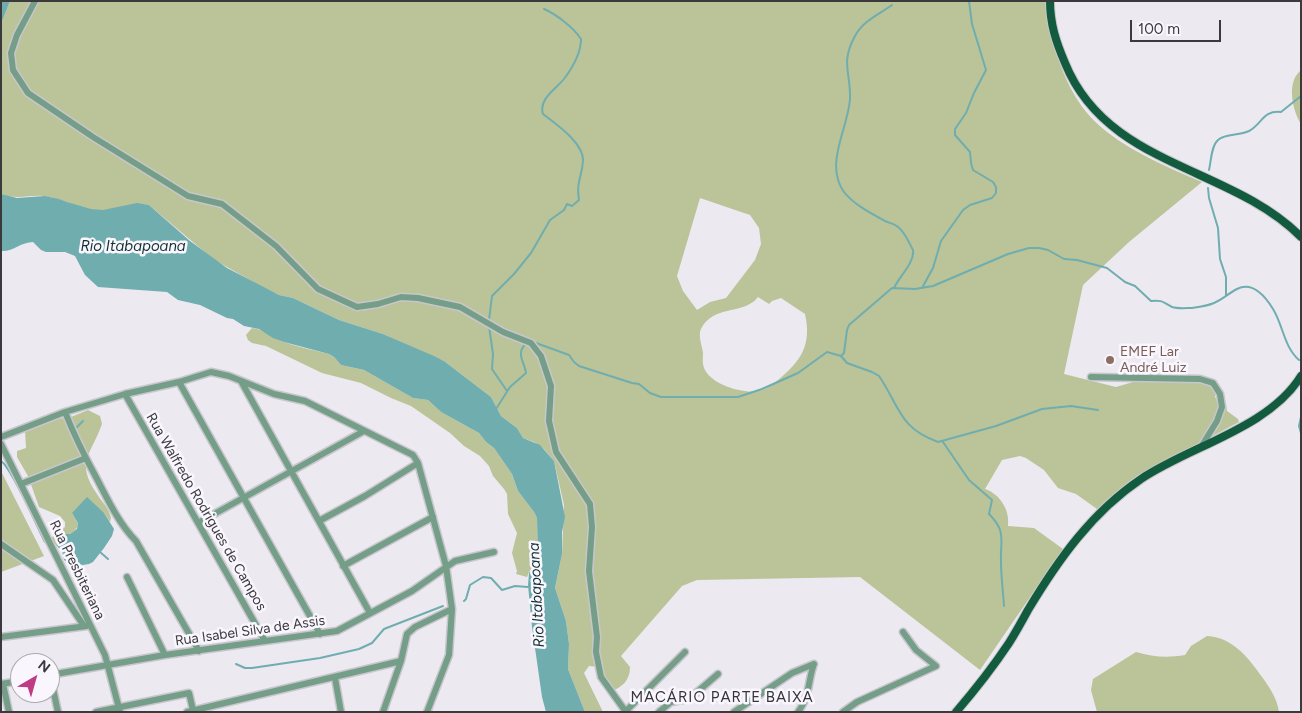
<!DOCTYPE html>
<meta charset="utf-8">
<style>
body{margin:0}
#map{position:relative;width:1302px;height:713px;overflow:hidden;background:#ece9f1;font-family:Figtree,sans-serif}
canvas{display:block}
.frame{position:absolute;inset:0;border:2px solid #3a393c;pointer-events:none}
.north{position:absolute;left:10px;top:653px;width:50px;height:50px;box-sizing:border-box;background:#f9f6fe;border:1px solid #adaab0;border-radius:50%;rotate:38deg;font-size:14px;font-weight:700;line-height:20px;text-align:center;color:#3a393c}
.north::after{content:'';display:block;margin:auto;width:18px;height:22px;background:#be3c84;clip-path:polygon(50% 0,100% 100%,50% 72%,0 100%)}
.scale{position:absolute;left:1130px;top:20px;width:91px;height:22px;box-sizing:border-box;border:2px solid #3a393c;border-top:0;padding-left:6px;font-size:15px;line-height:18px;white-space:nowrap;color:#3a393c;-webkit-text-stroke:4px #f9f6fe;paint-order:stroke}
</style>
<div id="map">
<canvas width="1302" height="713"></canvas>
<div class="frame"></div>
<div class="north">N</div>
<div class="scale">100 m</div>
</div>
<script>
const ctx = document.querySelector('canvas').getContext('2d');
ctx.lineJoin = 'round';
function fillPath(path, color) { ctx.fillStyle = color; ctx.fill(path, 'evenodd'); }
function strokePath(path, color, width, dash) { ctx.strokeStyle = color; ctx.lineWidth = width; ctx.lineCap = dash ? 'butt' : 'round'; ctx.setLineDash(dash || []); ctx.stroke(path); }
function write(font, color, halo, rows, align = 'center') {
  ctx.font = font + ' Figtree,sans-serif'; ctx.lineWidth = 5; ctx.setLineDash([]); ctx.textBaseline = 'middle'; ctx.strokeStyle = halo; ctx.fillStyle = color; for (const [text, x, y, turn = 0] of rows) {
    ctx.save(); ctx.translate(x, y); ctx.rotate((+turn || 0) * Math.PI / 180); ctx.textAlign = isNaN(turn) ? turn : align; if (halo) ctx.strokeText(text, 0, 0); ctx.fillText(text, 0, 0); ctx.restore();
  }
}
fillPath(new Path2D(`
 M 10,1 L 1046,1 C 1052,49 1067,102 1107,132 C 1136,154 1169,168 1202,182 L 1129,242 L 1083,285 L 1064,374 L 1116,387 L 1140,380 L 1209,381 L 1216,392 L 1215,397 L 1218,402 L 1226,405 L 1227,411 L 1238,419 L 1239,422 L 1137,476 L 1097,509 L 1076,494 L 1058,488 L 1044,470 L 1026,458 L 1020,456 L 1002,460 L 985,489 C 1000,494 1010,510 1008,526 L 1034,528 L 1063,549 L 980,670 L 860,577 L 697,580 L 682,586 L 621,656 L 630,667 C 630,681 622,687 610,692 L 603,670 L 599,667 L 589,666 L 584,673 L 603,712 L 585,712 L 568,669 L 569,644 L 566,621 L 555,588 L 562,554 L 564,505 L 554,461 L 544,449 L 534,442 L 523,438 L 517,428 L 501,416 L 491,397 L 444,361 L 383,334 L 339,320 L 293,298 L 279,295 L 262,287 L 213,259 L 149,205 C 130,202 121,209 104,210 C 83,212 64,198 43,196 C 29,195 16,200 1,194 L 1,24 ZM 700,198 L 750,215 L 759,228 L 761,244 L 755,260 L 726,298 L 710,302 L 697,310 L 683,291 L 677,276 ZM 758,297 L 769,304 L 772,301 L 781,298 L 805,314 C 812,345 801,361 778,380 C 772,385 766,390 758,391 C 742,394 710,384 704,368 C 702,363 703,358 703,353 C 702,345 697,334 702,327 C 714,307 738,313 753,302 C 755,301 756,299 758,297 Z
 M 1301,70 L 1301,124 C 1294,113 1289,93 1294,80 C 1295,76 1298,73 1301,70 Z
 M 252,328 C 264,329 272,338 284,342 C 298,347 314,350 329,354 L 334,357 L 341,365 L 364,370 L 413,398 L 428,400 L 441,412 L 479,433 L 486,442 L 494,448 L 512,474 L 518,491 L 534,512 L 537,518 L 538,561 L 529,572 L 527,577 L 516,574 L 517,571 L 512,553 L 517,533 L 508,514 L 507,494 L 504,489 L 493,476 L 489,466 L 480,456 L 464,446 L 450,433 L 411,406 L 391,398 L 361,383 L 322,373 L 266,346 L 252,343 L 248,340 L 246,335 Z
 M 88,410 L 100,416 L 102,424 C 91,455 75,462 97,494 C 102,502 109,508 111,518 L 110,522 L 104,513 L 72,513 L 78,523 C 77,536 63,532 56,545 L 51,541 L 51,538 L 65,527 L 65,522 L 60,516 L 39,507 L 28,476 L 17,457 L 17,451 L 26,448 L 25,430 L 38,422 L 71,417 Z
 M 1,471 L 44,556 L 1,572 Z
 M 1207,636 C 1232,637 1248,657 1262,677 C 1270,688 1277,698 1279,712 L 1097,712 L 1091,690 L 1093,679 L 1136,652 C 1153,657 1167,658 1185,655 L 1191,646 Z`), '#bac498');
fillPath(new Path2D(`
 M 1,1 L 10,1 L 1,24 Z
 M 1,194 L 17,198 L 45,196 L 59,199 L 67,202 L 91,209 L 103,210 L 137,203 L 149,205 L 190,241 L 227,268 L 279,295 L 293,298 L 339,320 L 383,334 L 434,356 L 444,361 L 491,397 L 501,416 L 517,428 L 523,438 L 540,445 L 554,461 L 565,517 L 562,532 L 562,554 L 555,588 L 566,621 L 569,644 L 568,669 L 585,712 L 546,712 L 542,697 L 532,627 L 528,585 L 529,573 L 538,561 L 537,518 L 534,512 L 518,491 L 512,474 L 494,448 L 486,442 L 479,433 L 441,412 L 428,400 L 413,398 L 364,370 L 341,365 L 334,357 L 329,354 L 284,342 L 273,338 L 259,329 L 244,326 L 233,319 L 227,318 L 200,305 L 178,300 L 167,292 L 98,287 L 85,275 L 75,256 L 65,252 L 46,252 L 41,250 L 33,242 C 21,242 13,252 1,251 Z
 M 87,497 L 104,513 L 114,529 L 112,536 L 104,548 L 93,562 L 89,564 L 83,565 L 67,562 L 64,560 L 62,551 L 56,545 L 64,534 L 70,534 L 77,529 L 78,523 L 72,513 Z`), '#6fadaf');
strokePath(new Path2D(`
 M 892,5 C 878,15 863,21 855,36 C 840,64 851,72 850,99 C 848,129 824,164 844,192 C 853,204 872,214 885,221 C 889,223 895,224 898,227 C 905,232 909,243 913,250 C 915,262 899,277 894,288
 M 1209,170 C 1211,162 1211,146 1218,140 C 1226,133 1239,136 1249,131 C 1262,124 1263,110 1281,112 L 1301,96
 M 1208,188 L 1209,198 L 1218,228 L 1220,259 L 1226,277 L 1226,296
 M 922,288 L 933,268 L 941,241 L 963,210 L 970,205 L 992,198 L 996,193 L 996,187 L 993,182 L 973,170 L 971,163 L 970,152 L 955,135 L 955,129 L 966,113 L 974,93 L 986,70 L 972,24 L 969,1
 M 489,320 L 492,296 L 514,274 L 531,253 L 550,220 L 564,210 L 567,204 L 572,206 L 579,200 C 576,181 582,177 583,161 C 584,143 556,124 543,114 C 538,99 557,88 564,79 C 573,67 581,54 581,39 C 574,28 556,14 544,9
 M 489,326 L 493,354 L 492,369 L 507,391
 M 536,343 L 569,355 L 574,362 L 579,366 L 632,383 L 639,384 L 650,393 L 661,397 L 738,397 L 762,389 L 798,373 L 827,352 L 841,356 L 847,363 L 872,372 L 879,376 C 900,407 899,428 938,442 L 996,426 L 1042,409 L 1071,406 L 1098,410
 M 841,356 L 844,353 L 847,330 L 849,325 L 892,288 L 915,289 L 933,286 L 1008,254 L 1029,248 L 1039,248 L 1048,250 L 1064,259 L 1077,260 L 1107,268 L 1125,282 L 1135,286 L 1151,301 C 1164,300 1162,302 1172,307 C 1178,309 1186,308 1192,308 C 1199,307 1207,306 1214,303 C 1222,300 1229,293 1237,289 C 1253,281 1265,296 1273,309 C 1283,325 1284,347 1299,360
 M 496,409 L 510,387 L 526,373 C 525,363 515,353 526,344
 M 1301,417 L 1299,426 L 1301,433
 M 75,429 L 83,421
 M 943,442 L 969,480 L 992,500 L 989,514 C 1007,532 1000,540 1001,562 C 1001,576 1003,591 1004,606
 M 1,461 C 12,468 37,527 45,542
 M 100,552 L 108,559
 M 464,601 L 466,599 L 470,585 L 483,577 L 491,578 L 502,590 L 515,586 L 528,587
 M 236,664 L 245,668 L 252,668 L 320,658 L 359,649 L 372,643 L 384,629 L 443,606`), '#6fadaf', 2);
const minor = new Path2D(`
 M 35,1 L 17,35 L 11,53 L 13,70 L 28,93 L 93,137 L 188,196 L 222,204 L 276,246 L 318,289 L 357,307 L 378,304 L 401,297 L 418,298 L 460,307 L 503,332 L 531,343 L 541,356 L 551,386 L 549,421 L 556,452 L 590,504 L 592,527 L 589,571 L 597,637 L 596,652 L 601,677 L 626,712
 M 1091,377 L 1200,379 L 1213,383 L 1220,394 L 1222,407 L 1217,421 L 1201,447
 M 241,381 L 370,613
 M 179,382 L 320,634
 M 125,394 L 265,641
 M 65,412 C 74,435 85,457 97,479 C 108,500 119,524 136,541 L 199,651
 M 1,437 L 65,412 L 125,394 L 179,382 L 211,372 L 229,376 L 274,394 L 305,401 L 413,455 L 418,463 L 446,566 L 452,609 L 449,655 L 427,712
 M 1,444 L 105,655 L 120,712
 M 21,484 L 86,458
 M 319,521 L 365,496 L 418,463
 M 198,523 L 364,431
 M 1,544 L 53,580 L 84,626
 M 343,566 L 433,517
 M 127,577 L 165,655
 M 1,637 L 87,626
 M 50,675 L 165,655 L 337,631 L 412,591 L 455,561 L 494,552
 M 50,675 L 58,712
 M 335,678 L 341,712
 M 1,684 L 20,681
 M 3,684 L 9,712
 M 626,711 L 685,652
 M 96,712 L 189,693 L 193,710
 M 187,712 L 401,661
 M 383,712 L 401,661 L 407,634 L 415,627 L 452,609
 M 659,712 L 671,702 L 689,699 L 718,674
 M 734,712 L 792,673 L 814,664
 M 798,712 C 810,697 808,680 814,664
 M 843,712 L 857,702 L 936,666 L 916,650 L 903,632`);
const major = new Path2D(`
 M 1050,1 C 1050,24 1056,42 1065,63 C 1107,167 1231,166 1301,237
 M 956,712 C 975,690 993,667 1009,643 C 1016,632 1022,621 1028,610 C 1058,560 1092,512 1141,479 C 1190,446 1269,428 1301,376`);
strokePath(minor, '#c8c6cd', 9);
strokePath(major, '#c8c6cd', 10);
strokePath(minor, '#759e89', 6);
strokePath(major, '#135b3e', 8);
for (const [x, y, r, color] of [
 [1110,360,5,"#8d6e63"]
]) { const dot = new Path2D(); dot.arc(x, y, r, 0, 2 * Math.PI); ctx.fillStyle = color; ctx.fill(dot); strokePath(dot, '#f9f6fe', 2); }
write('14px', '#785e54', '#f9f6fe', [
 ["EMEF Lar",1120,352],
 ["André Luiz",1120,368]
], 'left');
write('14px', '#3a393c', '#f9f6fe', [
 ["Rua Walfredo Rodrigues de Campos",206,512,60],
 ["Rua Presbiteriana",77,570,64],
 ["Rua Isabel Silva de Assis",250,631,-8]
]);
write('italic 15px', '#103031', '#f9f6fe', [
 ["Rio Itabapoana",133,247],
 ["Rio Itabapoana",537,595,-93]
]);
ctx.letterSpacing = '1px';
write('15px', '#37353b', '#f9f6fe', [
 ["MACÁRIO PARTE BAIXA",722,698]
]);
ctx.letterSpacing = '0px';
</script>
